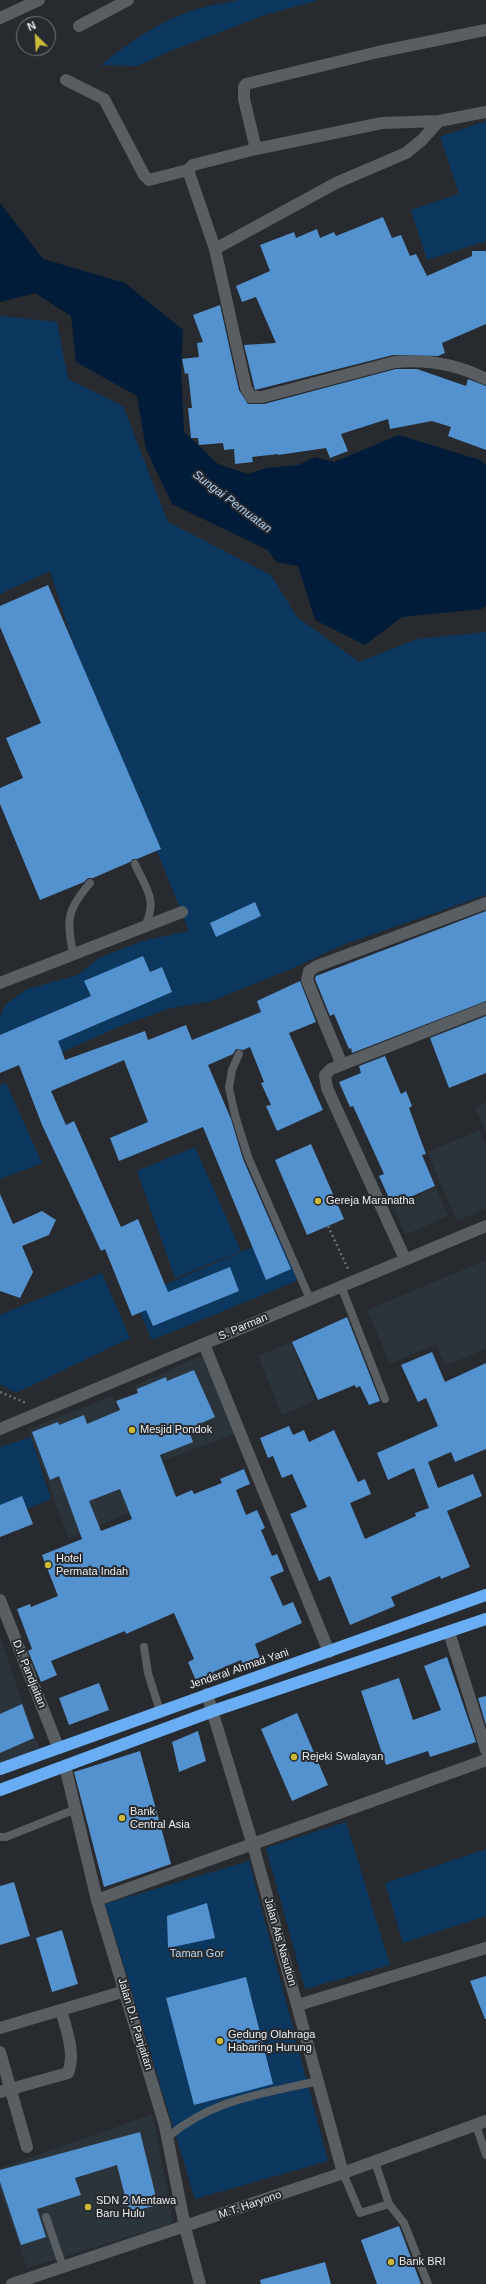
<!DOCTYPE html>
<style>
body{margin:0}
#map{position:relative;width:486px;height:2284px;overflow:hidden;background:#272a2e;font-family:Helvetica,sans-serif}
canvas{display:block}
.north{position:absolute;left:16px;top:16px;width:40px;height:40px;box-sizing:border-box;background:#272a2e;border:1px solid #75787c;border-radius:50%;rotate:336deg;font-size:11px;font-weight:700;line-height:16px;text-align:center;color:#ebedf0}
.north::after{content:'';display:block;margin:auto;width:14px;height:18px;background:#cdb938;clip-path:polygon(50% 0,100% 100%,50% 72%,0 100%)}
</style>
<div id="map">
<canvas width="486" height="2284"></canvas>
<div class="north">N</div>
</div>
<script>
const ctx = document.querySelector('canvas').getContext('2d');
ctx.lineJoin = 'round';
function fillPath(path, color) { ctx.fillStyle = color; ctx.fill(path, 'evenodd'); }
function strokePath(path, color, width, dash) { ctx.strokeStyle = color; ctx.lineWidth = width; ctx.lineCap = dash ? 'butt' : 'round'; ctx.setLineDash(dash || []); ctx.stroke(path); }
function write(font, color, halo, rows, align = 'center') {
  ctx.font = font + ' Helvetica,sans-serif'; ctx.lineWidth = 4; ctx.setLineDash([]); ctx.textBaseline = 'middle'; ctx.strokeStyle = halo; ctx.fillStyle = color; for (const [text, x, y, turn = 0] of rows) {
    ctx.save(); ctx.translate(x, y); ctx.rotate((+turn || 0) * Math.PI / 180); ctx.textAlign = isNaN(turn) ? turn : align; if (halo) ctx.strokeText(text, 0, 0); ctx.fillText(text, 0, 0); ctx.restore();
  }
}
fillPath(new Path2D(`
 M 486,1102 L 486,1134 L 475,1108 Z
 M 480,1130 L 486,1145 L 486,1209 L 457,1221 L 427,1152 Z
 M 436,1187 L 448,1216 L 405,1235 L 393,1207 Z
 M 486,1260 L 486,1349 L 445,1366 L 436,1344 L 390,1364 L 367,1310 Z
 M 291,1342 L 315,1401 L 282,1415 L 258,1356 Z
 M 202,1355 L 237,1433 L 165,1460 L 134,1386 Z
 M 112,1396 L 156,1501 L 69,1539 L 28,1429 Z
 M 0,1638 L 40,1750 L 0,1764 Z
 M 153,2114 L 173,2223 L 27,2268 L 0,2190 L 0,2168 Z`), '#2b333b');
fillPath(new Path2D(`
 M 239,0 L 319,0 L 265,15 L 168,52 L 137,66 L 101,65 C 129,42 160,21 194,10 C 209,5 225,3 239,0 Z
 M 486,121 L 486,241 L 427,260 L 411,210 L 459,194 L 440,137 Z
 M 0,316 L 57,322 L 68,379 L 123,406 L 168,522 L 271,575 L 297,617 L 359,662 L 417,639 L 486,632 L 486,895 L 345,944 L 293,968 L 212,1001 L 171,1008 L 123,1025 L 24,1069 L 12,1063 L 0,1040 L 0,1016 L 6,1004 L 27,989 L 78,975 L 99,958 L 142,941 L 189,931 L 72,640 L 50,571 L 0,594 Z
 M 6,1083 L 42,1163 L 0,1179 L 0,1085 Z
 M 195,1147 L 241,1251 L 175,1278 L 137,1171 Z
 M 278,1236 L 299,1280 L 152,1340 L 134,1298 Z
 M 102,1273 L 130,1338 L 16,1393 L 0,1384 L 0,1315 Z
 M 31,1437 L 51,1499 L 0,1520 L 0,1447 Z
 M 346,1822 L 390,1965 L 305,1989 L 266,1848 Z
 M 486,1849 L 486,1916 L 403,1943 L 385,1883 Z
 M 249,1861 L 328,2161 L 195,2199 L 105,1904 Z`), '#0c385f');
fillPath(new Path2D(`
 M 0,203 L 43,259 L 125,283 L 183,330 L 181,370 L 184,432 L 218,464 L 248,474 L 266,468 L 298,465 L 315,457 L 334,462 L 399,435 L 480,460 L 486,465 L 486,606 L 481,609 L 402,617 L 365,645 L 315,620 L 298,566 L 276,562 L 268,550 L 172,504 L 146,449 L 137,396 L 76,362 L 71,316 L 35,293 L 0,302 Z`), '#001c39');
fillPath(new Path2D(`
 M 383,217 L 392,238 L 401,235 L 410,256 L 416,254 L 427,276 L 472,256 L 472,251 L 486,251 L 486,324 L 442,343 L 445,353 L 438,356 L 393,355 L 255,390 L 244,345 L 276,343 L 256,297 L 242,302 L 236,286 L 270,271 L 260,245 L 294,232 L 296,238 L 317,229 L 320,238 L 334,232 L 336,236 Z
 M 220,305 L 239,390 L 248,404 L 264,404 L 396,369 L 417,369 L 466,386 L 468,379 L 486,386 L 486,450 L 448,436 L 451,427 L 432,421 L 390,429 L 388,419 L 341,434 L 348,451 L 330,458 L 326,448 L 278,455 L 278,454 L 252,457 L 253,462 L 235,464 L 234,449 L 224,450 L 223,443 L 199,445 L 198,438 L 191,438 L 188,408 L 192,408 L 188,373 L 185,374 L 182,359 L 199,357 L 197,343 L 203,342 L 193,315 Z
 M 48,585 L 161,849 L 137,859 L 133,859 L 130,862 L 93,878 L 88,878 L 84,882 L 40,900 L 0,804 L 0,788 L 23,778 L 6,738 L 41,723 L 0,627 L 0,606 Z
 M 255,902 L 261,916 L 216,937 L 210,923 Z
 M 486,911 L 486,1001 L 352,1053 L 351,1048 L 349,1049 L 334,1014 L 330,1016 L 315,979 L 316,976 Z
 M 143,956 L 150,972 L 162,967 L 172,992 L 58,1041 L 65,1060 L 145,1031 L 148,1040 L 186,1025 L 192,1040 L 261,1012 L 257,1001 L 300,981 L 316,1022 L 289,1033 L 323,1110 L 277,1131 L 266,1106 L 271,1105 L 261,1083 L 264,1082 L 250,1047 L 243,1050 L 236,1049 L 233,1054 L 208,1065 L 231,1119 L 243,1159 L 291,1269 L 266,1280 L 203,1127 L 119,1161 L 110,1138 L 148,1122 L 124,1060 L 51,1091 L 66,1125 L 74,1121 L 121,1227 L 138,1219 L 168,1292 L 230,1267 L 239,1291 L 153,1326 L 146,1310 L 132,1316 L 105,1249 L 101,1251 L 84,1214 L 42,1125 L 19,1065 L 0,1073 L 0,1035 L 91,996 L 84,981 Z
 M 486,1016 L 486,1073 L 449,1088 L 430,1038 Z
 M 385,1056 L 401,1094 L 406,1091 L 412,1106 L 409,1108 L 426,1154 L 422,1155 L 435,1186 L 392,1205 L 379,1176 L 384,1174 L 353,1106 L 350,1107 L 339,1082 L 361,1073 L 359,1066 Z
 M 311,1144 L 344,1219 L 307,1235 L 275,1160 Z
 M 0,1194 L 13,1224 L 42,1211 L 56,1220 L 49,1235 L 22,1246 L 33,1272 L 20,1298 L 0,1291 Z
 M 347,1317 L 380,1401 L 369,1405 L 360,1386 L 356,1388 L 355,1385 L 318,1400 L 292,1342 Z
 M 432,1352 L 445,1382 L 486,1363 L 486,1449 L 455,1462 L 451,1452 L 428,1462 L 438,1488 L 473,1474 L 482,1496 L 447,1511 L 470,1567 L 441,1579 L 440,1576 L 391,1597 L 395,1606 L 350,1625 L 330,1576 L 319,1581 L 290,1514 L 307,1507 L 292,1474 L 282,1478 L 273,1456 L 268,1458 L 260,1438 L 289,1426 L 293,1435 L 304,1430 L 309,1442 L 334,1430 L 358,1482 L 365,1479 L 371,1494 L 350,1503 L 365,1539 L 416,1516 L 415,1513 L 429,1508 L 414,1468 L 388,1480 L 377,1453 L 438,1426 L 426,1398 L 418,1402 L 401,1365 Z
 M 194,1370 L 215,1417 L 188,1429 L 193,1442 L 160,1455 L 176,1497 L 192,1490 L 194,1494 L 222,1483 L 220,1479 L 244,1469 L 250,1484 L 236,1490 L 246,1515 L 257,1510 L 265,1528 L 261,1530 L 272,1556 L 277,1554 L 284,1571 L 270,1577 L 283,1606 L 293,1602 L 302,1623 L 255,1644 L 260,1658 L 243,1665 L 241,1660 L 213,1672 L 215,1675 L 197,1683 L 188,1662 L 194,1659 L 174,1613 L 126,1634 L 125,1631 L 51,1661 L 57,1675 L 41,1682 L 28,1651 L 32,1649 L 17,1609 L 30,1604 L 31,1607 L 58,1596 L 42,1555 L 82,1539 L 59,1476 L 50,1480 L 32,1432 L 58,1422 L 59,1425 L 84,1415 L 87,1424 L 120,1410 L 116,1401 L 138,1393 L 137,1389 L 166,1377 L 167,1381 ZM 120,1489 L 132,1519 L 101,1531 L 89,1501 Z
 M 22,1496 L 33,1524 L 0,1537 L 0,1505 Z
 M 447,1657 L 476,1742 L 430,1757 L 428,1751 L 386,1765 L 361,1691 L 399,1678 L 413,1720 L 441,1710 L 424,1666 Z
 M 99,1683 L 109,1710 L 69,1725 L 59,1698 Z
 M 486,1696 L 486,1725 L 478,1698 Z
 M 22,1704 L 34,1738 L 0,1753 L 0,1714 Z
 M 297,1713 L 328,1785 L 292,1801 L 261,1729 Z
 M 198,1731 L 206,1761 L 179,1772 L 172,1742 Z
 M 140,1751 L 171,1864 L 104,1887 L 74,1772 Z
 M 14,1882 L 30,1936 L 0,1945 L 0,1886 Z
 M 207,1903 L 215,1938 L 168,1948 L 167,1916 Z
 M 62,1930 L 78,1984 L 52,1992 L 36,1938 Z
 M 486,1976 L 486,2019 L 485,2019 L 470,1981 Z
 M 246,1977 L 273,2084 L 194,2105 L 166,1998 Z
 M 140,2132 L 158,2205 L 129,2212 L 117,2165 L 75,2178 L 81,2195 L 37,2209 L 46,2237 L 21,2245 L 0,2182 L 0,2170 Z
 M 399,2226 L 421,2284 L 377,2284 L 361,2240 Z
 M 325,2262 L 331,2284 L 261,2284 L 260,2280 Z`), '#5391cf');
strokePath(new Path2D(`
 M 328,1226 L 348,1269
 M 0,1392 L 26,1403`), '#6b6d71', 2.5, [2, 3]);
strokePath(new Path2D(`
 M 135,864 C 146,889 158,899 145,926
 M 73,954 C 67,919 66,911 90,883
 M 239,1054 L 232,1070 L 229,1088 L 235,1115 L 248,1157 L 310,1299
 M 341,1286 L 385,1399
 M 144,1647 L 148,1673 L 160,1711
 M 0,1837 L 6,1837 L 76,1809
 M 476,2125 L 486,2155
 M 168,2137 C 213,2099 262,2094 318,2081
 M 375,2162 L 389,2204 L 404,2223 L 428,2284
 M 343,2173 L 360,2213 L 389,2204
 M 46,2217 L 63,2267`), '#595e62', 8);
strokePath(new Path2D(`
 M 0,18 L 39,0
 M 79,26 L 128,0
 M 66,80 L 104,99 L 144,175 L 149,180 L 188,170 L 193,165 L 256,149 L 382,123 L 439,121 L 486,112
 M 256,149 L 244,99 L 244,87 L 246,84 L 378,52 L 486,30
 M 188,170 L 215,249 L 246,388 L 251,397 L 262,397 L 395,362 C 427,359 457,364 486,379
 M 215,249 L 336,183 L 406,153 L 422,140 L 439,121
 M 0,983 L 182,912
 M 342,1065 L 307,980 L 309,971 L 317,966 L 486,903
 M 405,1259 L 327,1088 L 325,1075 L 331,1069 L 486,1008
 M 204,1344 L 329,1652
 M 0,1429 L 486,1226
 M 449,1632 L 486,1750
 M 207,1694 L 255,1852 L 343,2173
 M 97,1900 L 486,1760
 M 298,2005 L 486,1948
 M 0,2028 L 125,1991
 M 0,2052 L 27,2147
 M 0,2092 L 68,2073 C 76,2054 66,2029 61,2010`), '#595e62', 12);
strokePath(new Path2D(`
 M 0,1600 L 58,1747
 M 65,1766 L 97,1900 L 165,2126 L 185,2227 L 200,2284
 M 12,2284 L 343,2173 L 486,2121`), '#595e62', 12);
strokePath(new Path2D(`
 M 0,1769 L 486,1595
 M 0,1790 L 213,1711 L 486,1619`), '#69aef4', 12);
for (const [x, y, r, color] of [
 [318,1201,4,"#cdb938"],
 [132,1430,4,"#cdb938"],
 [48,1565,4,"#cdb938"],
 [294,1757,4,"#cdb938"],
 [122,1818,4,"#cdb938"],
 [220,2041,4,"#cdb938"],
 [88,2207,4,"#cdb938"],
 [391,2262,4,"#cdb938"]
]) { const dot = new Path2D(); dot.arc(x, y, r, 0, 2 * Math.PI); ctx.fillStyle = color; ctx.fill(dot); strokePath(dot, '#272a2e', 1.5); }
write('11px', '#ebedf0', '#272a2e', [
 ["Gereja Maranatha",326,1201],
 ["Mesjid Pondok",140,1430],
 ["Hotel",56,1559],
 ["Permata Indah",56,1572],
 ["Rejeki Swalayan",302,1757],
 ["Bank",130,1812],
 ["Central Asia",130,1825],
 ["Gedung Olahraga",228,2035],
 ["Habaring Hurung",228,2048],
 ["SDN 2 Mentawa",96,2201],
 ["Baru Hulu",96,2214],
 ["Bank BRI",399,2262]
], 'left');
write('11px', '#ebedf0', '#272a2e', [
 ["S. Parman",243,1327,-23],
 ["Jenderal Ahmad Yani",239,1669,-19],
 ["D.I. Pandjaitan",29,1674,68],
 ["Jalan Ais Nasution",280,1942,74],
 ["Jalan D.I. Panjaitan",135,2024,73],
 ["M.T. Haryono",250,2205,-19]
]);
write('11px', '#badafb', '#272a2e', [
 ["Taman Gor",197,1954]
]);
write('italic 12px', '#afceef', '#272a2e', [
 ["Sungai Pemuatan",232,502,37]
]);
</script>
